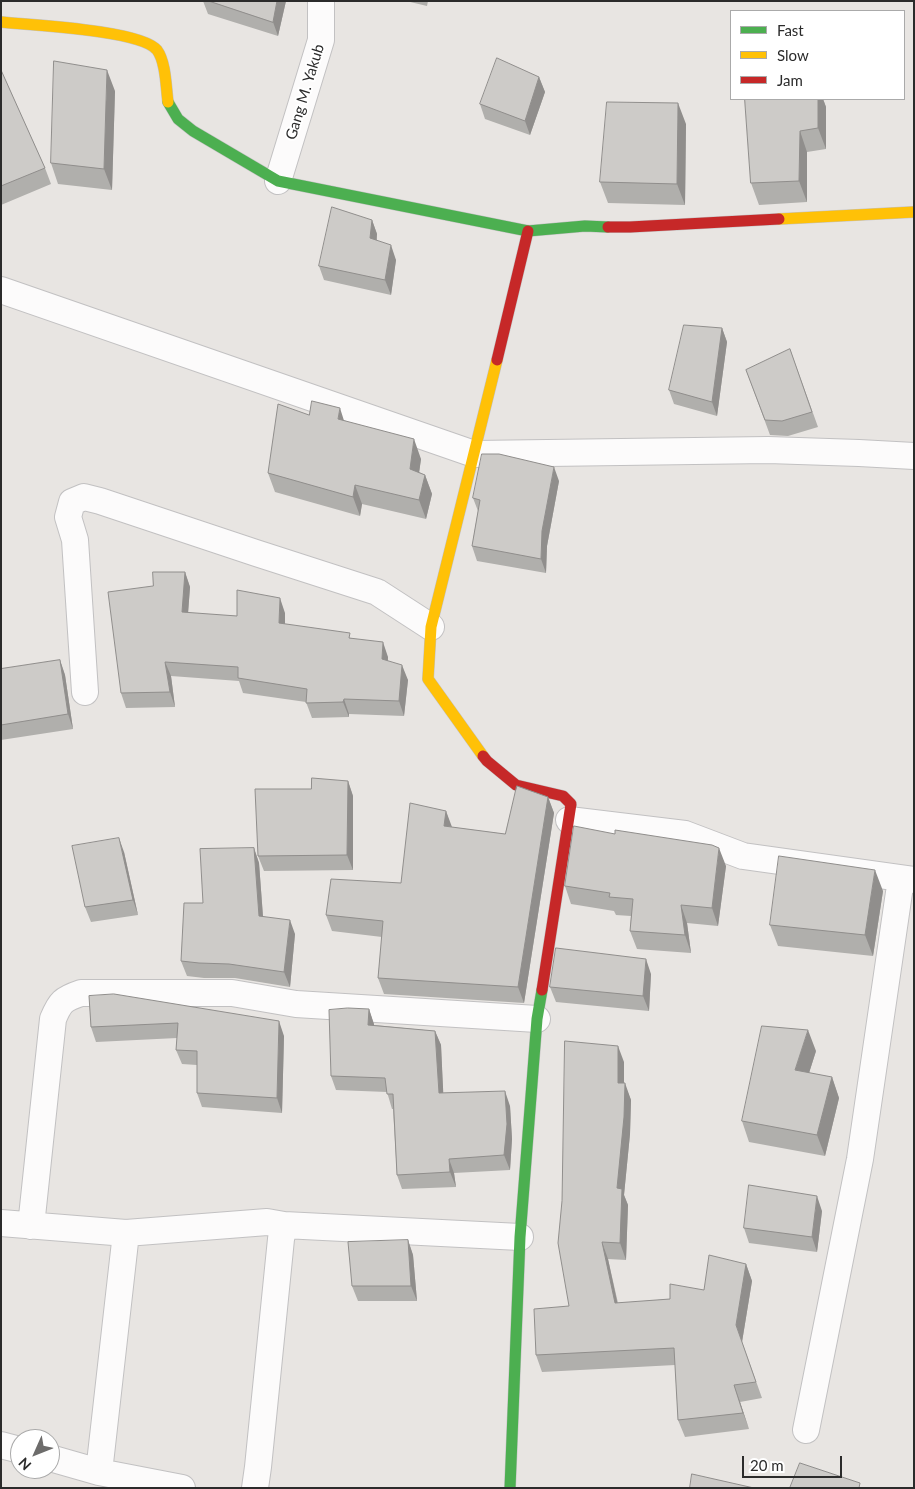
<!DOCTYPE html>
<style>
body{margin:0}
#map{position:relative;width:915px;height:1489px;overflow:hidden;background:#e8e5e2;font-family:Lato,sans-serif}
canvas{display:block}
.frame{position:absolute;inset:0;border:2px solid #2b2b2b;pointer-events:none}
.legend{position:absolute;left:730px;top:10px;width:175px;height:90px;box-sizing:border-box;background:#fff;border:1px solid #aaa;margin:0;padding:6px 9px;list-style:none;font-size:15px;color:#2b2b2b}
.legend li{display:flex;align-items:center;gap:10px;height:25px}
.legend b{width:25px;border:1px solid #aaa}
.north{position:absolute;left:10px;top:1429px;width:50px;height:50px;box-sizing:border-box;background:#fff;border:1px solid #aaa;border-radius:50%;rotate:226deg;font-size:14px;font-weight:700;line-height:20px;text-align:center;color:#2b2b2b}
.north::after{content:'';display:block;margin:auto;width:18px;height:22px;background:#6d6c6b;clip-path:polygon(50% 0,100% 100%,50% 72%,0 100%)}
.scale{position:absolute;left:742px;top:1456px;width:100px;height:22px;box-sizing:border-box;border:2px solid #2b2b2b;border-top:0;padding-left:6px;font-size:15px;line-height:18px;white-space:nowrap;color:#2b2b2b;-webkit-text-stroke:4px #fff;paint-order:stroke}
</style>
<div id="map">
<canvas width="915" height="1489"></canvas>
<div class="frame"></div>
<ul class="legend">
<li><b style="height:6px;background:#4caf50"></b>Fast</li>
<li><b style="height:6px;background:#ffc107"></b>Slow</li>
<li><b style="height:6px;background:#c62828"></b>Jam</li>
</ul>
<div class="north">N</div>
<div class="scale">20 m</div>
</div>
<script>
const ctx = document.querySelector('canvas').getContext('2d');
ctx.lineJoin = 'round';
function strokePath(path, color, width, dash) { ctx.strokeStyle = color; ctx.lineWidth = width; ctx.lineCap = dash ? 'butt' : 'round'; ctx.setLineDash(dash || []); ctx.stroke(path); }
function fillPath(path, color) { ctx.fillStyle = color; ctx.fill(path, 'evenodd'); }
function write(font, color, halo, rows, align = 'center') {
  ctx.font = font + ' Lato,sans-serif'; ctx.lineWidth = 4; ctx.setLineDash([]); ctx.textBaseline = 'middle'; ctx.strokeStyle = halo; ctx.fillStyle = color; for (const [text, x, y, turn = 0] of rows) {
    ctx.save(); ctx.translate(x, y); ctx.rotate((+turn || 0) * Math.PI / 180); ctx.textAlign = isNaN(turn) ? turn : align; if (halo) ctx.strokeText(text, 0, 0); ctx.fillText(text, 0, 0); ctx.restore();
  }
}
const street = new Path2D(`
 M 278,181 L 321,40 L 321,1
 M 1,290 L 474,454 L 768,450 L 859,453 L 914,456
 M 85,692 L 75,540 L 68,517 L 72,502 L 84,497 L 100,501 L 256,553 L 377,592 L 431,627
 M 569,820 L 685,834 L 743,856 L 914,880
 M 1,1223 L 126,1233 L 267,1222 L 284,1225 L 520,1237
 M 31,1226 L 53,1019 C 60,1002 63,999 81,993 L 232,993 L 296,1004 L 537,1019
 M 806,1430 L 860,1159 L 901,879
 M 1,1445 L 20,1450
 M 50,1458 L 99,1472 L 182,1488
 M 99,1472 L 126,1233
 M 255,1488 L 258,1467 L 281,1239 L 284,1225`);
const fast = new Path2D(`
 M 168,102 L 178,119 L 193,131 L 278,181 L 528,231 L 585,226 L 608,227
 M 510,1488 L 520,1237 L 537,1019 L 542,990`);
const slow = new Path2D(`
 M 1,22 C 30,25 141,30 157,50 C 166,62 166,88 168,102
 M 779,219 L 914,212
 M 483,756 L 428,679 L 431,627 L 497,360`);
const jam = new Path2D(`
 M 608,227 L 630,227 L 779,219
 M 497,360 L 528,231
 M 483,756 L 487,761 L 516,785 L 563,796 L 571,804 L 542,990`);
strokePath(street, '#c2c1c2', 28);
strokePath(fast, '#c2c1c2', 12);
strokePath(slow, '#c2c1c2', 12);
strokePath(jam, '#c2c1c2', 12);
strokePath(street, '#fcfbfb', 26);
strokePath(fast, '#4caf50', 11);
strokePath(slow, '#ffc107', 11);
strokePath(jam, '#c62828', 11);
fillPath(new Path2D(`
 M 203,1 L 286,1 L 278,36 L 208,14 Z
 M 406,1 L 428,1 L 427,6 Z
 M 1,70 L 45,168 L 51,184 L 1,205 Z
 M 539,77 L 545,92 L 530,135 L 485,119 L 480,104 Z
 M 115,91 L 112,190 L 58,184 L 51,163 Z
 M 745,99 L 823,99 L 826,107 L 826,149 L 807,152 L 807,202 L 759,205 L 751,183 Z
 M 686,124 L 685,205 L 608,203 L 600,182 Z
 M 372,220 L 377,234 L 377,240 L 396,260 L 391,295 L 324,280 L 319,266 Z
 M 722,328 L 727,342 L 717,416 L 674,404 L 669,390 Z
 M 790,349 L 818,427 L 788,436 L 770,435 L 746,370 Z
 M 309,415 L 344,420 L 421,459 L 419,472 L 425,475 L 432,494 L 426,519 L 362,504 L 360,516 L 275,492 L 268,473 Z
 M 559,481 L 547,546 L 546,573 L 477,561 L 472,546 L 478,511 L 473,498 Z
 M 185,572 L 190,587 L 188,613 L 237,616 L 285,613 L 285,624 L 351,638 L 388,657 L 388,661 L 408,680 L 404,716 L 349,714 L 349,717 L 312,718 L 306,702 L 243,693 L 239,681 L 171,676 L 175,707 L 126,708 L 121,693 L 153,586 Z
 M 60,660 L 65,675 L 73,729 L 1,740 L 1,669 Z
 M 348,781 L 353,796 L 353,870 L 264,871 L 258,856 L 311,789 Z
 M 548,797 L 554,813 L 524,1003 L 384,994 L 378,978 L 382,937 L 332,931 L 326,915 L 401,883 L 446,811 L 451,827 L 505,834 Z
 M 254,848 L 259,863 L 263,916 L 295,934 L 290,987 L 235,978 L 204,978 L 187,976 L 181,961 L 203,903 Z
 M 124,852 L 138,915 L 91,922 L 85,907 Z
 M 726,866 L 718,926 L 687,923 L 691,953 L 637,949 L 630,931 L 631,916 L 616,915 L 614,911 L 571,904 L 565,886 Z
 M 883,891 L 873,956 L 778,946 L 770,925 Z
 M 651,974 L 649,1011 L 556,1002 L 550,987 Z
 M 89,996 L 284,1036 L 282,1113 L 202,1107 L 197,1093 L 197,1065 L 182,1064 L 176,1050 L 177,1038 L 96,1042 L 91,1027 Z
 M 369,1009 L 374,1025 L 435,1031 L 441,1045 L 443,1093 L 510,1106 L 512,1139 L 510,1170 L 454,1173 L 456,1187 L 402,1189 L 397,1175 L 393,1109 L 392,1109 L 387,1092 L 336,1090 L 331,1076 Z
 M 816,1051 L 809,1073 L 832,1077 L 839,1098 L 825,1156 L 749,1142 L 742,1121 Z
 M 624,1062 L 624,1083 L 631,1100 L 630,1134 L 624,1195 L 628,1205 L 626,1260 L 608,1259 L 618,1303 L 670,1299 L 704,1290 L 746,1264 L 752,1281 L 742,1342 L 762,1398 L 740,1402 L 749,1429 L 685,1437 L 678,1420 L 675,1365 L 542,1372 L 536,1355 L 569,1306 Z
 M 822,1211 L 817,1252 L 749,1243 L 744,1228 Z
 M 408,1240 L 413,1255 L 417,1301 L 358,1301 L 352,1286 Z`), '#b0afac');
fillPath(new Path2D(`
 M 277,1 L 286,1 L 278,36 L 273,22 Z
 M 107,70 L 115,91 L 112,190 L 104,169 Z
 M 539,77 L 545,92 L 530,135 L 525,121 Z
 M 818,99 L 823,99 L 826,107 L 826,149 L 818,128 Z
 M 678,103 L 686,124 L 685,205 L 677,184 Z
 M 800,131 L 807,152 L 807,202 L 799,181 Z
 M 372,220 L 377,234 L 375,253 L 370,238 Z
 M 391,245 L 396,260 L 391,295 L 385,280 Z
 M 722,328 L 727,342 L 717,416 L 712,402 Z
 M 340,408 L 346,427 L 338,419 Z
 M 414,439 L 421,459 L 417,488 L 410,469 Z
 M 554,467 L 559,481 L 547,546 L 546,573 L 541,559 L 542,531 Z
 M 425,475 L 432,494 L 426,519 L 419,500 Z
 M 355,485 L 362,504 L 360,516 L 353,497 Z
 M 185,572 L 190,587 L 187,627 L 182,612 Z
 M 280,598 L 285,613 L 285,637 L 279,623 Z
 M 383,642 L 388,657 L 387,673 L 382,659 Z
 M 60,660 L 65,675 L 73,729 L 68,714 Z
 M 165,662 L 171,676 L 175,707 L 170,692 Z
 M 402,665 L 408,680 L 404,716 L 399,701 Z
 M 344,699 L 349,714 L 349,717 L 343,702 Z
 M 348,781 L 353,796 L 353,870 L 347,855 Z
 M 548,797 L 554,813 L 524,1003 L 518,987 Z
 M 446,811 L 452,827 L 444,826 Z
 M 119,838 L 124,852 L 138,915 L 133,900 Z
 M 254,848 L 259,863 L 264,931 L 259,916 Z
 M 719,848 L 726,866 L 718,926 L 712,908 Z
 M 875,870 L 883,891 L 873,956 L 865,935 Z
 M 681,905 L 687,923 L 691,953 L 685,935 Z
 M 290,920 L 295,934 L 290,987 L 284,972 Z
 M 646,959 L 651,974 L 649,1011 L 643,996 Z
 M 369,1009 L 374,1024 L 373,1039 L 368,1025 Z
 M 279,1021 L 284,1036 L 282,1113 L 277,1098 Z
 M 808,1030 L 816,1051 L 803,1092 L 795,1070 Z
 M 435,1031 L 441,1045 L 444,1108 L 439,1093 Z
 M 618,1046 L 624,1062 L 624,1100 L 618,1083 Z
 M 832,1077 L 839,1098 L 825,1156 L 817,1135 Z
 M 625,1083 L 631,1100 L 630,1134 L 624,1195 L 628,1205 L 626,1260 L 620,1243 L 617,1188 Z
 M 505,1091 L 510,1106 L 512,1139 L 510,1170 L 504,1155 Z
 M 449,1159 L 454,1173 L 456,1187 L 450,1172 Z
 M 817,1196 L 822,1211 L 817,1252 L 812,1237 Z
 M 408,1240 L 413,1255 L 417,1301 L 411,1286 Z
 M 602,1242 L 608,1259 L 621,1320 L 615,1303 Z
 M 746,1264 L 752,1281 L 742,1342 L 762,1398 L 736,1325 Z
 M 734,1385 L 740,1402 L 749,1429 L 743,1413 Z`), '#908e8c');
const building = new Path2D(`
 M 209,1 L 277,1 L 273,22 Z
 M 497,58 L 539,77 L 525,121 L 480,104 Z
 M 54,61 L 107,70 L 104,169 L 51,163 Z
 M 1,70 L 45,168 L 1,186 Z
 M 745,99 L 818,99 L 818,128 L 800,131 L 799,181 L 751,183 Z
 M 607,102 L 678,103 L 677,184 L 600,182 Z
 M 332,207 L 372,220 L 370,238 L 391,245 L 385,280 L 319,266 Z
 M 684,325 L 722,328 L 712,402 L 669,390 Z
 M 790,349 L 812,412 L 782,421 L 765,420 L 746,370 Z
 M 312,401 L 340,408 L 338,419 L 414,439 L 410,469 L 425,475 L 419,500 L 355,485 L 353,497 L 268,473 L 278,404 L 309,415 Z
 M 482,454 L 499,454 L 554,467 L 542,531 L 541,559 L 472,546 L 480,500 L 473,498 Z
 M 153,572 L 185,572 L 182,612 L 237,616 L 237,590 L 280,598 L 279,623 L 350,633 L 349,638 L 383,642 L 382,659 L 402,665 L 399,701 L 344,699 L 343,702 L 306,703 L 307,689 L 238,678 L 238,667 L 165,662 L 170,692 L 121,693 L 108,592 L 153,586 Z
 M 60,660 L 68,714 L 1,725 L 1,669 Z
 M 312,778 L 348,781 L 347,855 L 258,856 L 255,789 L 311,789 Z
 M 517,786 L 548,797 L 518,987 L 378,978 L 383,921 L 326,915 L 331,879 L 401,883 L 410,803 L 446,811 L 444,826 L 505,834 Z
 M 574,826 L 615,834 L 615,830 L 712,845 L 719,848 L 712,908 L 681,905 L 685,935 L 630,931 L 633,899 L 609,897 L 610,893 L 565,886 Z
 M 119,838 L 133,900 L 85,907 L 72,846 Z
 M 254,848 L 259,916 L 290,920 L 284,972 L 229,964 L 199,963 L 181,961 L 184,903 L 203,903 L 200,849 Z
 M 779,856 L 875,870 L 865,935 L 770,925 Z
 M 556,948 L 646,959 L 643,996 L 550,987 Z
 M 114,994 L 279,1021 L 277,1098 L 197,1093 L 197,1051 L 176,1050 L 178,1023 L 91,1027 L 89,996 Z
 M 348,1008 L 369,1009 L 368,1025 L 435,1031 L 439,1093 L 505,1091 L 507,1124 L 504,1155 L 449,1159 L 450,1172 L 397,1175 L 393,1094 L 387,1094 L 385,1078 L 331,1076 L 329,1010 Z
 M 762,1026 L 808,1030 L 795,1070 L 832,1077 L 817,1135 L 742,1121 Z
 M 565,1041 L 618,1046 L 618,1083 L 625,1083 L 624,1117 L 617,1188 L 622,1189 L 620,1243 L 602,1242 L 615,1303 L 670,1299 L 670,1284 L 704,1290 L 709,1255 L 746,1264 L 736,1325 L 756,1382 L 734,1385 L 743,1413 L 678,1420 L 674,1348 L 536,1355 L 534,1309 L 569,1306 L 558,1243 L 562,1201 Z
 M 749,1185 L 817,1196 L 812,1237 L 744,1228 Z
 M 408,1240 L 411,1286 L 352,1286 L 348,1242 Z
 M 800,1463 L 860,1483 L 859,1488 L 790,1488 Z
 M 692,1474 L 754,1488 L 690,1488 Z`);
fillPath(building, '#cdcbc8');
strokePath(building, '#908e8c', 1);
write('15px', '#2b2b2b', '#fff', [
 ["Gang M. Yakub",305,92,-73]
]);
</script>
